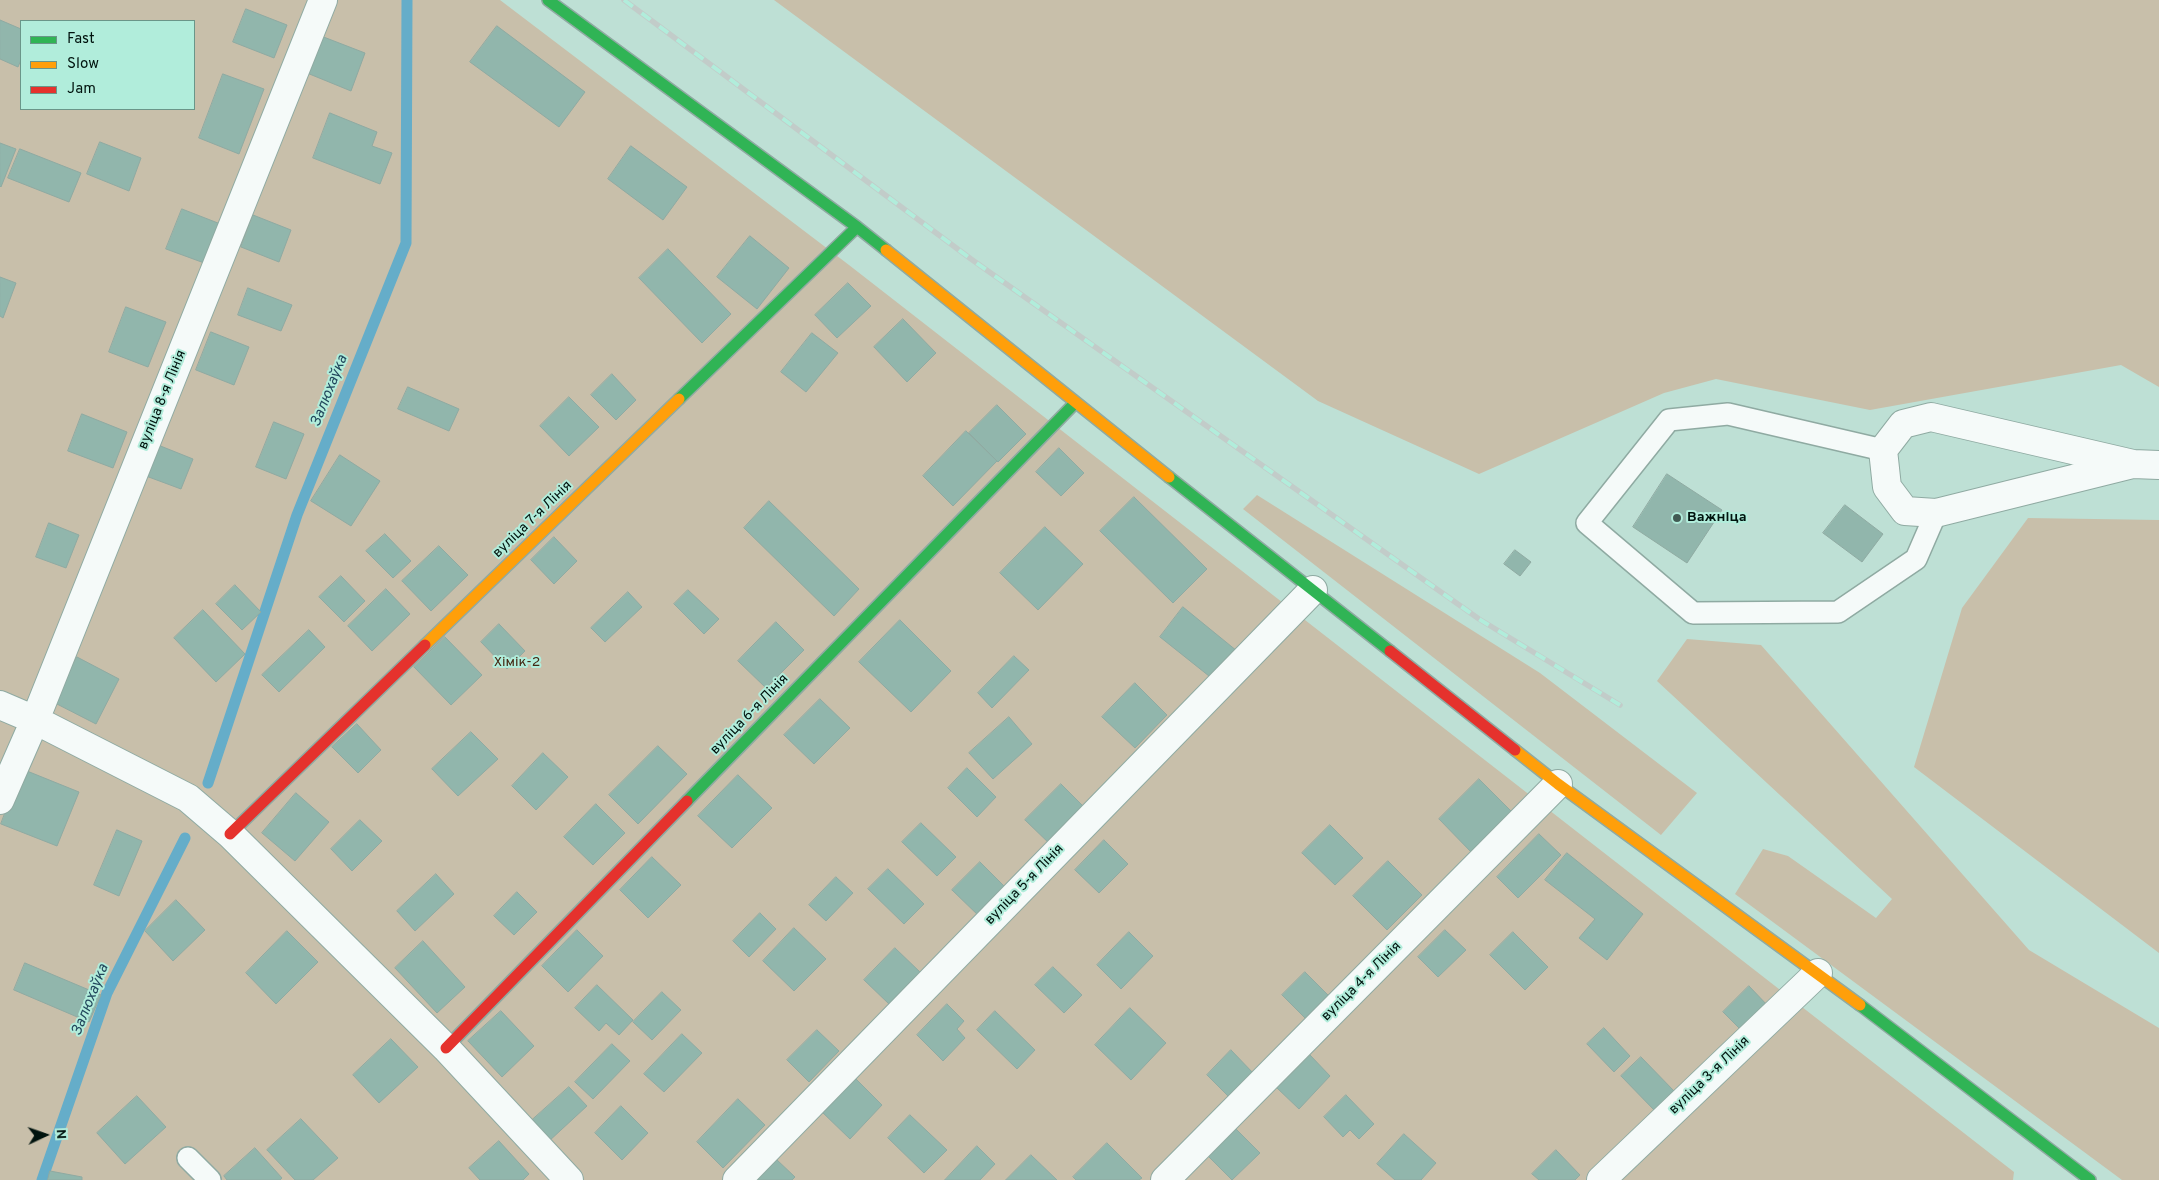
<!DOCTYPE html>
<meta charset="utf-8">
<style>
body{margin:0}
#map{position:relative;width:2159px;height:1180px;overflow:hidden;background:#bee0d5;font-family:Overpass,sans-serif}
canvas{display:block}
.legend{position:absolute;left:20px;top:20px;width:175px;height:90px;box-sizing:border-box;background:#b1eddb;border:1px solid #6a9689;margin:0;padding:6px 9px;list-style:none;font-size:15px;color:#00130e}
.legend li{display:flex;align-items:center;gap:10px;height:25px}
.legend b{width:25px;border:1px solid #6a9689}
.north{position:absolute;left:20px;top:1110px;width:50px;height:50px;-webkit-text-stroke:4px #b1eddb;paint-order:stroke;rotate:87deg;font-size:14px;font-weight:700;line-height:20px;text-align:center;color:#00130e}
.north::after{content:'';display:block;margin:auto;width:18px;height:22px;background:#00130e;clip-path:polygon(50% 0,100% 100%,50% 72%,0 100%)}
</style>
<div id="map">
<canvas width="2159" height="1180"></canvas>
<ul class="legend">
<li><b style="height:6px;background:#30b455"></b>Fast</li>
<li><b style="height:6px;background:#ff9f0a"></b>Slow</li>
<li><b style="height:6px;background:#e5322d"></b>Jam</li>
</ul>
<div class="north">N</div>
</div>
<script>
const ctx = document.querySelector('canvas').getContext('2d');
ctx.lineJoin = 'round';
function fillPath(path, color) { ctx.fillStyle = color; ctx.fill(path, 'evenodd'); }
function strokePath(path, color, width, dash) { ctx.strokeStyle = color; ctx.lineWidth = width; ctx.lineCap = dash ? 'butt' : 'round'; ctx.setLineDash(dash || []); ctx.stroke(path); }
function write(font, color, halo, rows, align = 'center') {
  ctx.font = font + ' Overpass,sans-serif'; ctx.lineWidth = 4; ctx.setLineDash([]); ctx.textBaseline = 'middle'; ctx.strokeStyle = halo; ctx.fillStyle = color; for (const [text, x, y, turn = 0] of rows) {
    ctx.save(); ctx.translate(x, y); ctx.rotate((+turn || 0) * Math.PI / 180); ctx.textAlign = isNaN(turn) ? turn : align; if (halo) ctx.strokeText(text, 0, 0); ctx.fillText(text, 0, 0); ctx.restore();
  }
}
fillPath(new Path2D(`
 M 0,0 L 500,0 L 849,265 L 2014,1172 L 2013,1180 L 0,1180 ZM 21,21 L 194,21 L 194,109 L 21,109 Z
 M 774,0 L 2159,0 L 2159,387 L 2121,365 L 1870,410 L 1716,379 L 1664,393 L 1479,474 L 1318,401 Z
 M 1257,495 L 1540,673 L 1697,793 L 1661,835 L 1243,509 Z
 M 2028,518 L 2159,520 L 2159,953 L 1914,767 L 1962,608 Z
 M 1687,639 L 1761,645 L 2029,950 L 2159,1028 L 2159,1180 L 2122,1180 L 1735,894 L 1763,849 L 1788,856 L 1876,918 L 1892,899 L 1657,681 Z`), '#c8bfaa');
strokePath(new Path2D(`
 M 208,783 L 297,515 L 406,243 L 407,0
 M 42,1180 L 107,993 L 185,838`), '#65adc9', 11);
const building = new Path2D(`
 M 246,9 L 287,25 L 274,58 L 233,42 Z
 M 0,20 L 21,29 L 21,60 L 18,67 L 0,59 Z
 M 497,26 L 585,92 L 559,127 L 470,62 Z
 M 321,36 L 365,53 L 351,91 L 307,73 Z
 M 223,74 L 264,89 L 239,154 L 199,138 Z
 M 330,113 L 377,132 L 372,146 L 392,153 L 380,184 L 313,158 Z
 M 100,142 L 141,158 L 129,191 L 87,174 Z
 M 0,143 L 16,149 L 1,187 L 0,186 Z
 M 631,146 L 687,187 L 663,220 L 608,179 Z
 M 20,149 L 81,173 L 69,202 L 8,178 Z
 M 182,209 L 223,225 L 207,264 L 166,249 Z
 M 253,215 L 291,230 L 279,262 L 241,247 Z
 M 750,236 L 789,268 L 757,309 L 717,277 Z
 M 668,249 L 731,314 L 702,343 L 639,278 Z
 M 0,277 L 16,283 L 3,318 L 0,316 Z
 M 848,283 L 871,306 L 837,338 L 815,315 Z
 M 248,288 L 292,305 L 281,331 L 238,315 Z
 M 126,307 L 166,322 L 148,367 L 109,352 Z
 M 903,319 L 936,353 L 907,382 L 874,347 Z
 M 211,332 L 249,347 L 234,385 L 196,370 Z
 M 812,333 L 838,353 L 806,392 L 781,372 Z
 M 612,374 L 636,400 L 616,420 L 591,395 Z
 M 408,387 L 459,409 L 449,431 L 398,409 Z
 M 569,397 L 599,427 L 569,456 L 540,426 Z
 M 997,405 L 1026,434 L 998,462 L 969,433 Z
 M 82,414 L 127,432 L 113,468 L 68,451 Z
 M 274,422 L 304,434 L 286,479 L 256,467 Z
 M 966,431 L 997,461 L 953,506 L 923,476 Z
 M 158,445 L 193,459 L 181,489 L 146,476 Z
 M 1059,448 L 1084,473 L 1061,496 L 1036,472 Z
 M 340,455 L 380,481 L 351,526 L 311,501 Z
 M 1667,474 L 1722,510 L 1687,563 L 1633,527 Z
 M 1134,497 L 1207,569 L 1173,603 L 1100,531 Z
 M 769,501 L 859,589 L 834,616 L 744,528 Z
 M 1845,505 L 1883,534 L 1862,562 L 1823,533 Z
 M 49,523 L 79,535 L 66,568 L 36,557 Z
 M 1045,527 L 1083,564 L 1038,610 L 1000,573 Z
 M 385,534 L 411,561 L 393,578 L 366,551 Z
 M 554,537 L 577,561 L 554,584 L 531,560 Z
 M 439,546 L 468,575 L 431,611 L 402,581 Z
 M 1515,550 L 1531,562 L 1520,576 L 1504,564 Z
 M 341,576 L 365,601 L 344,622 L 319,597 Z
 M 235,585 L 261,612 L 242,630 L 216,604 Z
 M 386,589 L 410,614 L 372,651 L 348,626 Z
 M 688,590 L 719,619 L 704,634 L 674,604 Z
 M 628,592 L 642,607 L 605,642 L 591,628 Z
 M 1183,607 L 1237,651 L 1214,680 L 1160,637 Z
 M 203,610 L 245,654 L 216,682 L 174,638 Z
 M 900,620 L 951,671 L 911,712 L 859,662 Z
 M 776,622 L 804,650 L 766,688 L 738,661 Z
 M 499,624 L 525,651 L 507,669 L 481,642 Z
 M 309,630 L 325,647 L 279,692 L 262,675 Z
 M 445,637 L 482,675 L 451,705 L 414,667 Z
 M 1014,656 L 1029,670 L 992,708 L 978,693 Z
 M 77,657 L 119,679 L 96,724 L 53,702 Z
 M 1135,683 L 1167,715 L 1135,748 L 1102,717 Z
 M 820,699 L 850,728 L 814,764 L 784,735 Z
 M 1009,717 L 1032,744 L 993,779 L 969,753 Z
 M 357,724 L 381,750 L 358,773 L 332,747 Z
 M 471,732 L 498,759 L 458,796 L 432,769 Z
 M 658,746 L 687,774 L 638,824 L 609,795 Z
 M 543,753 L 568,777 L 536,810 L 512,786 Z
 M 967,768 L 996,797 L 977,817 L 948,788 Z
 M 22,769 L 79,792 L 57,846 L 1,824 Z
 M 738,775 L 772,808 L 732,848 L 698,816 Z
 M 1479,779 L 1513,813 L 1472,853 L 1439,819 Z
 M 1061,784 L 1088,811 L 1053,847 L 1025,820 Z
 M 296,793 L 329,822 L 295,861 L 262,833 Z
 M 596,804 L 625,833 L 593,865 L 564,837 Z
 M 360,820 L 382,841 L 352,871 L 331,849 Z
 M 921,823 L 956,857 L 937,876 L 902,842 Z
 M 1330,825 L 1363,858 L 1335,885 L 1302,853 Z
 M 117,830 L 142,841 L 119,896 L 94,885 Z
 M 1539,834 L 1561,855 L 1518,898 L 1497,877 Z
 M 1104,840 L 1128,864 L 1099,893 L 1075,870 Z
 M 1567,853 L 1643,914 L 1607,960 L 1579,938 L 1595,919 L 1545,880 Z
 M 652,857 L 681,885 L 648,918 L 620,890 Z
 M 1388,861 L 1422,895 L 1387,930 L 1353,896 Z
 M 980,862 L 1008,890 L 981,918 L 952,890 Z
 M 888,869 L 924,904 L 904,924 L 868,889 Z
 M 436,874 L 454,894 L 415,931 L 397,911 Z
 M 836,877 L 853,893 L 826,921 L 809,905 Z
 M 517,892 L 537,912 L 514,935 L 494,916 Z
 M 176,900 L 205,930 L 173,961 L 145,931 Z
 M 760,913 L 776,929 L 749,957 L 733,941 Z
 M 794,928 L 826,959 L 794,991 L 763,961 Z
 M 577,930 L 603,956 L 568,992 L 542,966 Z
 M 1445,930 L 1466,950 L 1438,977 L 1418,957 Z
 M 287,931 L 318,962 L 276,1004 L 246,973 Z
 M 1129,932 L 1153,956 L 1121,989 L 1097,965 Z
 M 1513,932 L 1548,967 L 1525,990 L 1490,955 Z
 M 423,941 L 465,987 L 437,1013 L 395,968 Z
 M 895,948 L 920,972 L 889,1004 L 864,980 Z
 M 25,963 L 101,995 L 89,1022 L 14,990 Z
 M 1053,967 L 1082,995 L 1064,1013 L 1035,985 Z
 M 1305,972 L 1331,998 L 1308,1021 L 1282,995 Z
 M 597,985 L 633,1020 L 619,1035 L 606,1023 L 599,1031 L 575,1008 Z
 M 1749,986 L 1769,1007 L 1743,1032 L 1723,1012 Z
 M 662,992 L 681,1010 L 652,1040 L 633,1022 Z
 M 947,1004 L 964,1021 L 957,1029 L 965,1038 L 943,1061 L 917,1035 Z
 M 1130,1008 L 1166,1043 L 1131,1080 L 1095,1045 Z
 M 501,1011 L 534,1046 L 502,1077 L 468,1041 Z
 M 995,1011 L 1035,1050 L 1017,1069 L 977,1030 Z
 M 1604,1028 L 1630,1056 L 1614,1072 L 1587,1044 Z
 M 817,1030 L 839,1051 L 809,1082 L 787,1060 Z
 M 682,1034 L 702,1053 L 664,1092 L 644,1074 Z
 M 391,1039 L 418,1067 L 379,1103 L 353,1075 Z
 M 612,1044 L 630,1061 L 593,1099 L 575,1082 Z
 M 1231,1050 L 1254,1074 L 1230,1098 L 1207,1075 Z
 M 1310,1055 L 1330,1076 L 1299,1109 L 1277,1088 Z
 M 1641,1057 L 1674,1091 L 1654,1110 L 1621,1076 Z
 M 854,1077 L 882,1105 L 850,1139 L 821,1111 Z
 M 569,1087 L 587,1106 L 548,1142 L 530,1122 Z
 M 1346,1095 L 1374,1124 L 1359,1139 L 1350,1130 L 1343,1137 L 1324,1117 Z
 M 137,1096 L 166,1127 L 125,1164 L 97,1133 Z
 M 738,1099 L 765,1125 L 723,1168 L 697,1142 Z
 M 621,1106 L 648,1133 L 622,1160 L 595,1133 Z
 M 910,1115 L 947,1150 L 924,1173 L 888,1138 Z
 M 301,1119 L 338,1158 L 313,1180 L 295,1180 L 267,1150 Z
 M 1235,1128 L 1260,1153 L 1232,1180 L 1207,1155 Z
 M 1404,1134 L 1436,1163 L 1421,1180 L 1395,1180 L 1377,1164 Z
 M 499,1141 L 529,1174 L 523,1180 L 480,1180 L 469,1168 Z
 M 1107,1143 L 1142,1178 L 1139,1180 L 1076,1180 L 1073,1177 Z
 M 977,1146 L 995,1164 L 980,1180 L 945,1180 Z
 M 255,1148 L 282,1178 L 280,1180 L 227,1180 L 224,1176 Z
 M 1556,1150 L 1580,1175 L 1575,1180 L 1539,1180 L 1532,1174 Z
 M 1031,1155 L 1057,1180 L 1006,1180 Z
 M 776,1159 L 795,1177 L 792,1180 L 756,1180 Z
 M 50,1171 L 82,1177 L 82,1180 L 48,1180 Z`);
fillPath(building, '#91b6ac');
strokePath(building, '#8faaa2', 1);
const lane = new Path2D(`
 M 1883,450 L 1728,414 L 1669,420 L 1587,523 L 1693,613 L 1838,612 L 1916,559 L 1936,513
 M 188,1158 L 210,1180`);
const street = new Path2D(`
 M 1931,417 L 2133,464 L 1936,513 L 1905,511 L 1887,487 L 1883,450 L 1903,424 Z
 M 2133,464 L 2159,465
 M 0,705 L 35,720 L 188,798 L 230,834 L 446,1048 L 569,1180
 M 0,800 L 35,720 L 323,0
 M 737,1180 L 1313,590
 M 1165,1180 L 1558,784
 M 1601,1180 L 1818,973`);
const fast = new Path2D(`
 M 548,0 L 857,227 L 886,250
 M 679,399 L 857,227
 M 1169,477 L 1390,651
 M 687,801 L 1075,403
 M 1860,1005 L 2090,1180`);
const slow = new Path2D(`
 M 886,250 L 1169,477
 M 425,645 L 679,399
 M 1515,750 L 1558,784 L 1860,1005`);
const jam = new Path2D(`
 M 1390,651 L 1515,750
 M 230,834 L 425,645
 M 446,1048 L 687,801`);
strokePath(lane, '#8faaa2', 24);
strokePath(street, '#8faaa2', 30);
strokePath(fast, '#8faaa2', 14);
strokePath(slow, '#8faaa2', 14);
strokePath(jam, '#8faaa2', 14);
strokePath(lane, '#f5faf9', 21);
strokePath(street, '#f5faf9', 28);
strokePath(fast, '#30b455', 11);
strokePath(slow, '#ff9f0a', 11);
strokePath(jam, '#e5322d', 11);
const rail = new Path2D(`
 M 624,0 L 971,259 L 1479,619 L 1620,705`);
strokePath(rail, '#c2ccc9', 5.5);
strokePath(rail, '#b1eddb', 4, [11]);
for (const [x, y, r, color] of [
 [1677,518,5,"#425b54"]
]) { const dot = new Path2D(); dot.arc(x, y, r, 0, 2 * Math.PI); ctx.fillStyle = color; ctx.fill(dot); strokePath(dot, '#b1eddb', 2); }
write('14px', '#00130e', '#b1eddb', [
 ["вуліца 8-я Лінія",163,400,-68],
 ["вуліца 7-я Лінія",533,520,-44],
 ["вуліца 6-я Лінія",750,715,-46],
 ["вуліца 5-я Лінія",1025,885,-46],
 ["вуліца 4-я Лінія",1362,982,-45],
 ["вуліца 3-я Лінія",1710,1076,-44]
]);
write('bold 14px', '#00130e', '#b1eddb', [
 ["Важніца",1687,518]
], 'left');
write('14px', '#452712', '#b1eddb', [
 ["Хімік-2",517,663]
]);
write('italic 15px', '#22475c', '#b1eddb', [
 ["Залюхаўка",330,391,-68],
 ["Залюхаўка",91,1000,-68]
]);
</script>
